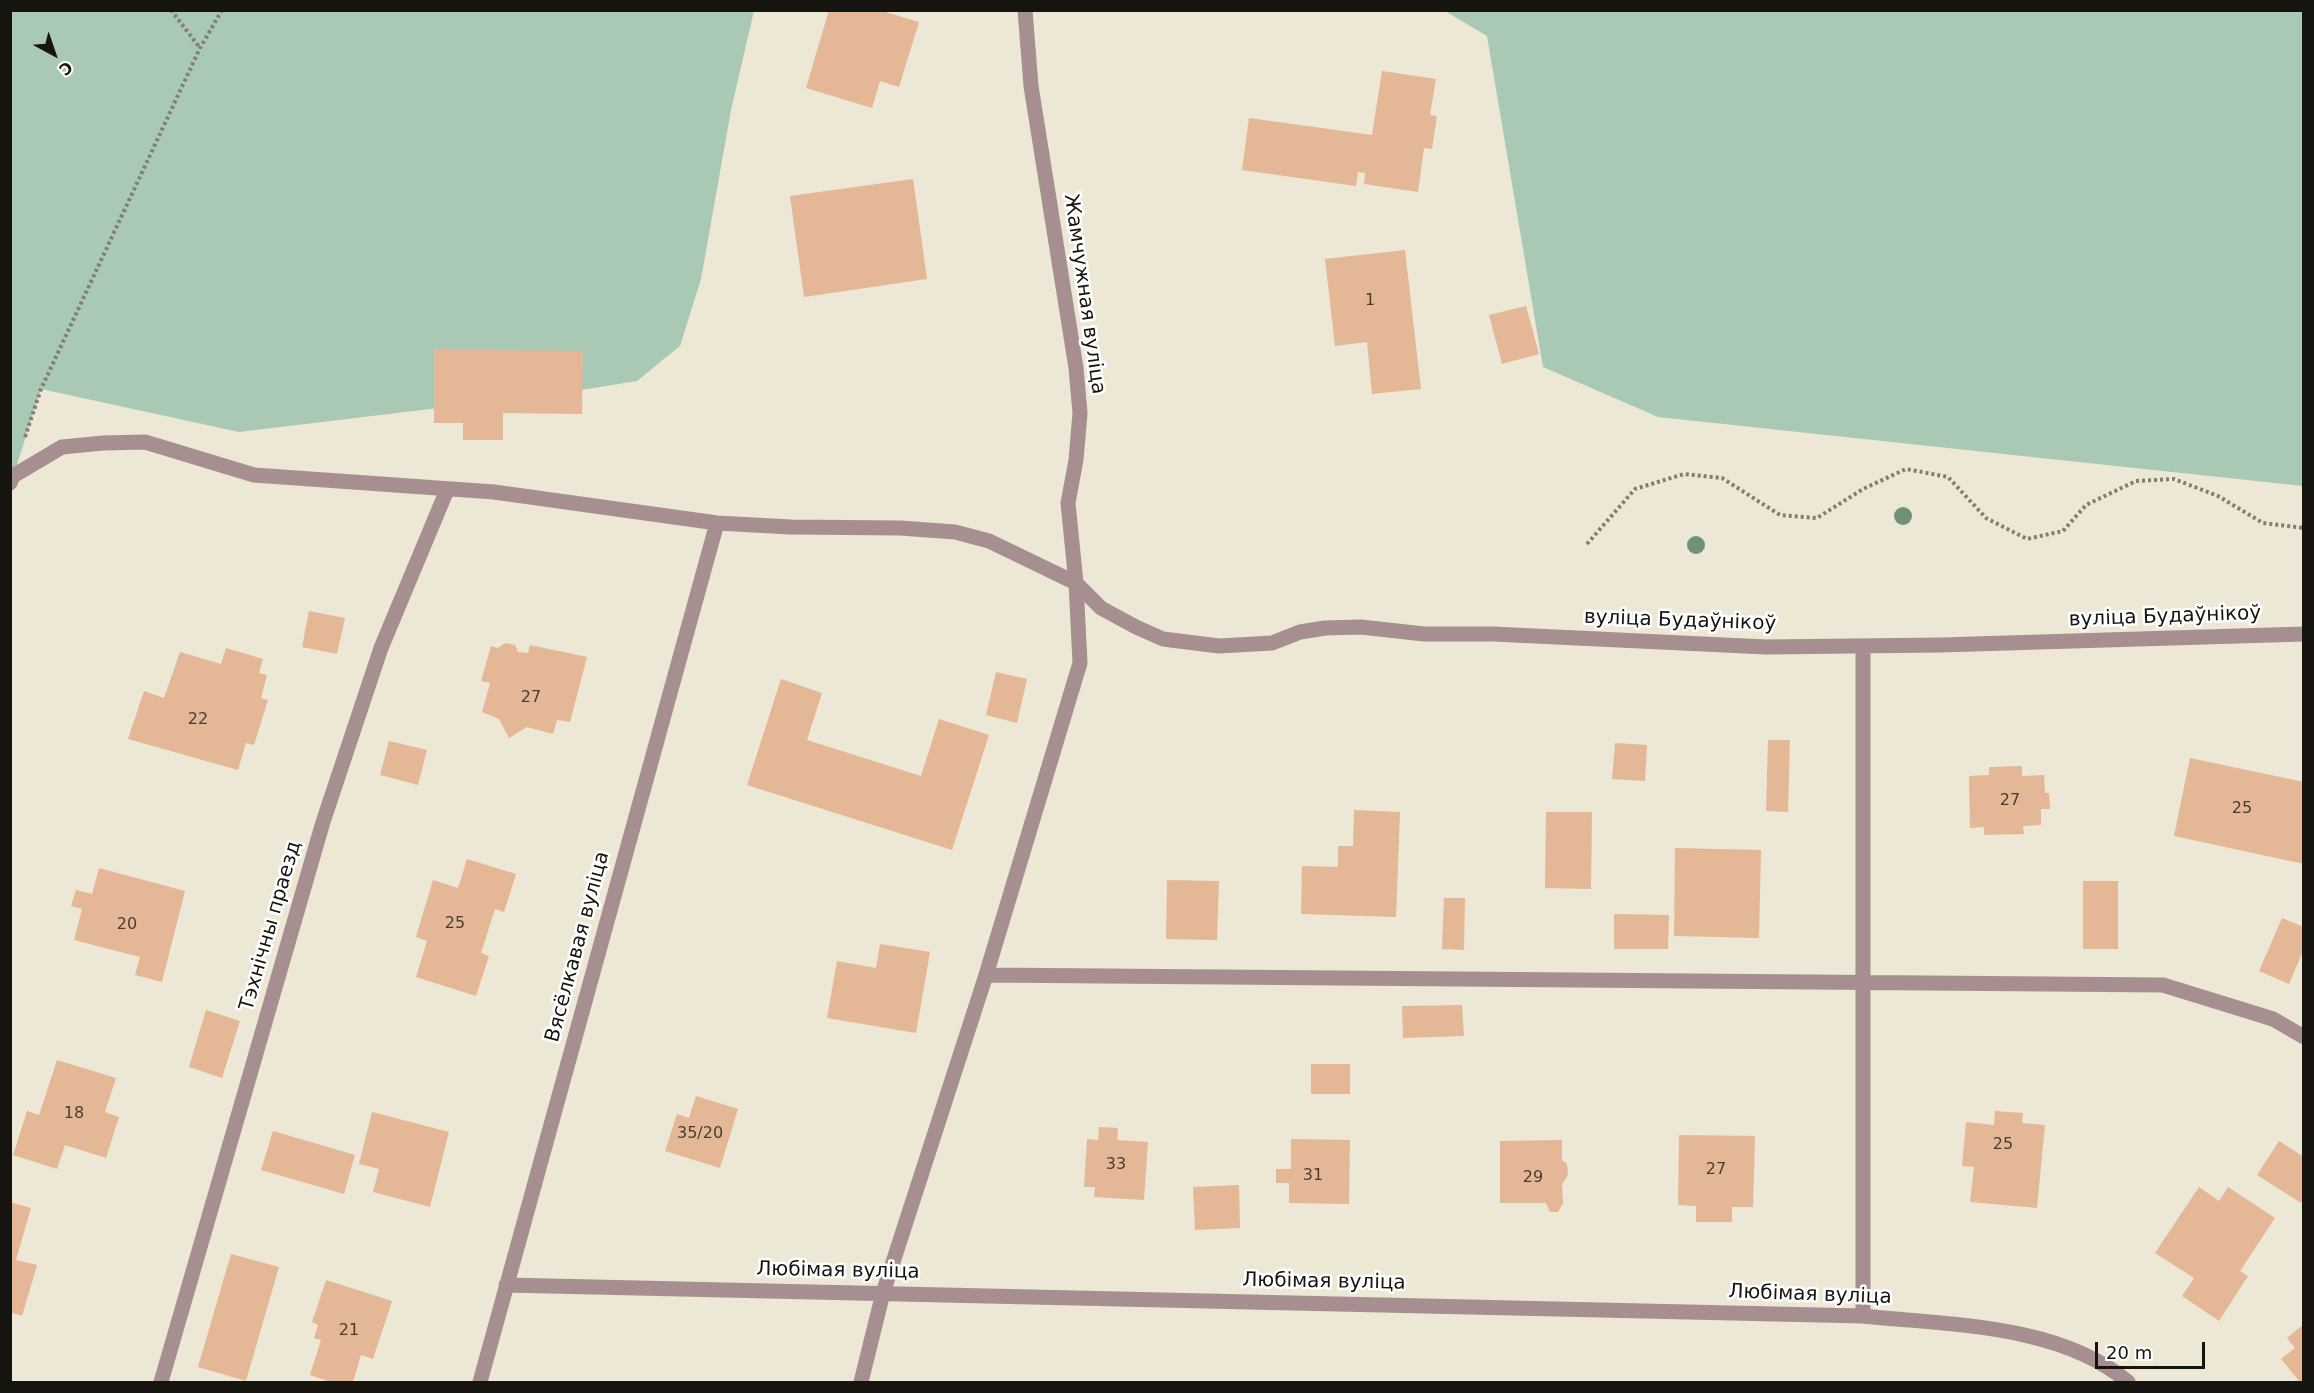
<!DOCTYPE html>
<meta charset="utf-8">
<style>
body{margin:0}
#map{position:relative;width:2314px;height:1393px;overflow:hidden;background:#ede7d5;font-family:"DejaVu Sans",sans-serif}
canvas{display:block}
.frame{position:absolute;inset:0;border:12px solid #16140e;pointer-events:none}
.north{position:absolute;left:24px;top:24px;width:60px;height:60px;-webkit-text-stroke:4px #fff;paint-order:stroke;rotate:140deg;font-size:16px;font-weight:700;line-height:24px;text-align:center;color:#16140e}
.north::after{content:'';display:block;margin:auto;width:21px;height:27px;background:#16140e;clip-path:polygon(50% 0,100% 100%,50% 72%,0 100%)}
.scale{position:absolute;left:2095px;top:1342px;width:110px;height:27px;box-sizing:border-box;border:3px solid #16140e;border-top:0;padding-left:8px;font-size:18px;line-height:21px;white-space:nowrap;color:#16140e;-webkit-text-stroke:4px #fff;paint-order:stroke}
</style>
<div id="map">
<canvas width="2314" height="1393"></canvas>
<div class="frame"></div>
<div class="north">С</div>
<div class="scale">20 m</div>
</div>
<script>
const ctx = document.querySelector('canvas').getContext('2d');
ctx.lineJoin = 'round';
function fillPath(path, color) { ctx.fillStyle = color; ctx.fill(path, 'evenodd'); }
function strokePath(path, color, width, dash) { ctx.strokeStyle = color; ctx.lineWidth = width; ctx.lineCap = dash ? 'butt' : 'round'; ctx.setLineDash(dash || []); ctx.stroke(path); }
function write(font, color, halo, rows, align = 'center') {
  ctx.font = font + ' "DejaVu Sans",sans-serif'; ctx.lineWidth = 5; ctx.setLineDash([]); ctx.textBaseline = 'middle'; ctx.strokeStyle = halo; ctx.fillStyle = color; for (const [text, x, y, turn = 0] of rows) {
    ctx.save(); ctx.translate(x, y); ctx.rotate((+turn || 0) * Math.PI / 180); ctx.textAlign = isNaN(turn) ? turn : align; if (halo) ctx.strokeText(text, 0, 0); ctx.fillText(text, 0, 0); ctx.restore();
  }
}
fillPath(new Path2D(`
 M 11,11 L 754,11 L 731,110 L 701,279 L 680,346 L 637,381 L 563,393 L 239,432 L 41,389 L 11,483 Z
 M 1445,11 L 2303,11 L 2303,486 L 1658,417 L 1543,367 L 1487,36 Z`), '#a9c9b5');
fillPath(new Path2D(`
 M 829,10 L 879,10 L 919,22 L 899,87 L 880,81 L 872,108 L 806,88 Z
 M 1382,71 L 1436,79 L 1430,115 L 1437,116 L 1432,149 L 1424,148 L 1418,192 L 1364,184 L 1365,173 L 1358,172 L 1356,186 L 1242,170 L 1249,118 L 1372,135 Z
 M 913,179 L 927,279 L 804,297 L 790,196 Z
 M 1405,250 L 1421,389 L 1372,394 L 1367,342 L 1335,346 L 1325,259 Z
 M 1526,306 L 1539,354 L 1502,364 L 1489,315 Z
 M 434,349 L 583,351 L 582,414 L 503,413 L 503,440 L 463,440 L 463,423 L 434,423 Z
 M 309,611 L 345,618 L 337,654 L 302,647 Z
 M 505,643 L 515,645 L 518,652 L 528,653 L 530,645 L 587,657 L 570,722 L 557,720 L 553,734 L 527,727 L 509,738 L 499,719 L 482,712 L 490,683 L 481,681 L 491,646 L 498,648 Z
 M 226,648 L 263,659 L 259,673 L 267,675 L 261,698 L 268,700 L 254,745 L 246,743 L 238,770 L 128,739 L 144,691 L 164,698 L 180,652 L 221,664 Z
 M 996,672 L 1027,679 L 1017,723 L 986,715 Z
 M 781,679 L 822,693 L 807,740 L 921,776 L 939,719 L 989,735 L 952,850 L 747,785 Z
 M 1768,740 L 1790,740 L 1788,812 L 1766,811 Z
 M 389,741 L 427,750 L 418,785 L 380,775 Z
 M 1615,743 L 1647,745 L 1645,781 L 1612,779 Z
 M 2190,758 L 2304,782 L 2304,864 L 2174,836 Z
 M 2022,766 L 2022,776 L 2044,775 L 2045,793 L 2049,793 L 2050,809 L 2041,809 L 2041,825 L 2023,826 L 2024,834 L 1984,835 L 1984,827 L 1970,828 L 1969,776 L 1989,775 L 1989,767 Z
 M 1354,810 L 1400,812 L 1396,917 L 1301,914 L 1302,866 L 1338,867 L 1338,846 L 1353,846 Z
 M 1546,812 L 1592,812 L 1591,889 L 1545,888 Z
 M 1675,848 L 1761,850 L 1759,938 L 1674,936 Z
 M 467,859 L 516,874 L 504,912 L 495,909 L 481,953 L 489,956 L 476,996 L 416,977 L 427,941 L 416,937 L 433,880 L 458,888 Z
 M 99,868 L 185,891 L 162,982 L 135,975 L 140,957 L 74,940 L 82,909 L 71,906 L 76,890 L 92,894 Z
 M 1167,880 L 1219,881 L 1217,940 L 1166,939 Z
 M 2083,881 L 2118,881 L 2118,949 L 2083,949 Z
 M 1444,898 L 1465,898 L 1464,950 L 1442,949 Z
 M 1614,914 L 1669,915 L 1668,949 L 1614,949 Z
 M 2282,918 L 2304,927 L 2304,949 L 2289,984 L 2259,971 Z
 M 880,944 L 930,952 L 916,1033 L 827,1018 L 837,961 L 876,968 Z
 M 1462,1005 L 1464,1036 L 1403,1038 L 1402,1006 Z
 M 206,1010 L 240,1021 L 222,1078 L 189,1067 Z
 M 57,1060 L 116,1078 L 105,1112 L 119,1117 L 106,1158 L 65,1145 L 57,1169 L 13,1155 L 27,1111 L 39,1115 Z
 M 1311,1064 L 1350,1064 L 1350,1094 L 1311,1094 Z
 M 696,1096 L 738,1109 L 720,1168 L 665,1151 L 677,1114 L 689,1118 Z
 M 1995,1111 L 2023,1113 L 2022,1123 L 2045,1125 L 2037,1208 L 1970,1202 L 1974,1167 L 1962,1166 L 1966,1122 L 1994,1125 Z
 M 372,1112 L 449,1132 L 430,1207 L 373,1192 L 379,1169 L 359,1164 Z
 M 1099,1127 L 1118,1128 L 1117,1140 L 1148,1142 L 1144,1200 L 1094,1197 L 1095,1187 L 1084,1187 L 1087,1139 L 1098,1140 Z
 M 273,1131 L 355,1155 L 344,1194 L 261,1170 Z
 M 1679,1135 L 1755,1136 L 1753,1207 L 1732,1207 L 1732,1222 L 1696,1222 L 1696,1206 L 1678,1205 Z
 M 1291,1139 L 1350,1140 L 1349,1204 L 1289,1203 L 1289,1183 L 1276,1183 L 1276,1169 L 1291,1169 Z
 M 1562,1140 L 1562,1160 L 1567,1164 L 1568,1175 L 1562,1184 L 1563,1203 L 1558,1212 L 1550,1212 L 1546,1203 L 1500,1203 L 1500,1141 Z
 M 2279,1141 L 2304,1157 L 2304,1199 L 2301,1203 L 2257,1175 Z
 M 1239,1185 L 1240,1228 L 1195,1230 L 1193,1187 Z
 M 2199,1187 L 2219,1201 L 2228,1187 L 2275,1218 L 2240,1271 L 2248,1276 L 2219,1321 L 2182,1296 L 2194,1278 L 2155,1253 Z
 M 10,1202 L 31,1208 L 16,1260 L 37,1265 L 22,1316 L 10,1312 Z
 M 231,1254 L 279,1267 L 246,1381 L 198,1367 Z
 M 326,1280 L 392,1301 L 373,1359 L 361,1355 L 353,1382 L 331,1382 L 310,1375 L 321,1340 L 314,1338 L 318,1325 L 312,1322 Z
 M 2304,1324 L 2304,1382 L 2300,1382 L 2281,1359 L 2295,1348 L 2287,1338 Z`), '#e4b796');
strokePath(new Path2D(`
 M 171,10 L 200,48
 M 25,437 L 41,389 L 200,48 L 222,10
 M 1587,544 L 1635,489 L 1684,474 L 1722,478 L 1780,515 L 1817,518 L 1863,489 L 1906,469 L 1948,477 L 1986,518 L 2027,539 L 2063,531 L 2086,505 L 2136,481 L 2174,479 L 2218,496 L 2263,523 L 2304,528`), '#827e72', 4, [3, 3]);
strokePath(new Path2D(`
 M 10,483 L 13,476 L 62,447 L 103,443 L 145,442 L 254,475 L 494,492 L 717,523 L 791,527 L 900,528 L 955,532 L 989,541 L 1076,583 L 1101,608 L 1136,627 L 1163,639 L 1219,646 L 1272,643 L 1300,632 L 1325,628 L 1361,627 L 1424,634 L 1493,634 L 1766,647 L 1941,645 L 2304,634
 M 1863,646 L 1863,1316
 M 986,975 L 1080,663 L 1076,583 L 1068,503 L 1076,460 L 1080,413 L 1076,368 L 1031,86 L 1025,10
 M 506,1285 L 1863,1316 C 1949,1325 2060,1324 2128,1382
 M 161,1382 L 323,822 L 381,648 L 447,490
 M 480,1382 L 717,523
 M 861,1382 L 883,1293 L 986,975 L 2163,985 L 2273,1019 L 2304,1037`), '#a78e90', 15);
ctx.fillStyle = '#719078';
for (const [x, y] of [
 [1903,516],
 [1696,545]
]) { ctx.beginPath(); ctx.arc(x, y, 9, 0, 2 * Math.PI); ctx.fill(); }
write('16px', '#4a3d30', null, [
 ["1",1370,301],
 ["27",531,698],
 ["22",198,720],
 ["27",2010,801],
 ["25",2242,809],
 ["25",455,924],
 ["20",127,925],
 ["18",74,1114],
 ["35/20",700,1134],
 ["25",2003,1145],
 ["33",1116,1165],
 ["27",1716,1170],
 ["31",1313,1176],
 ["29",1533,1178],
 ["21",349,1331]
]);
write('20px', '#16140e', '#fff', [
 ["Жамчужная вуліца",1084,294,82],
 ["вуліца Будаўнікоў",2165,617,-2],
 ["вуліца Будаўнікоў",1680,621,2],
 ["Тэхнічны праезд",271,926,-74],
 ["Вясёлкавая вуліца",578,947,-75],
 ["Любімая вуліца",838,1271,1],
 ["Любімая вуліца",1324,1282,1],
 ["Любімая вуліца",1810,1295,2]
]);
</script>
